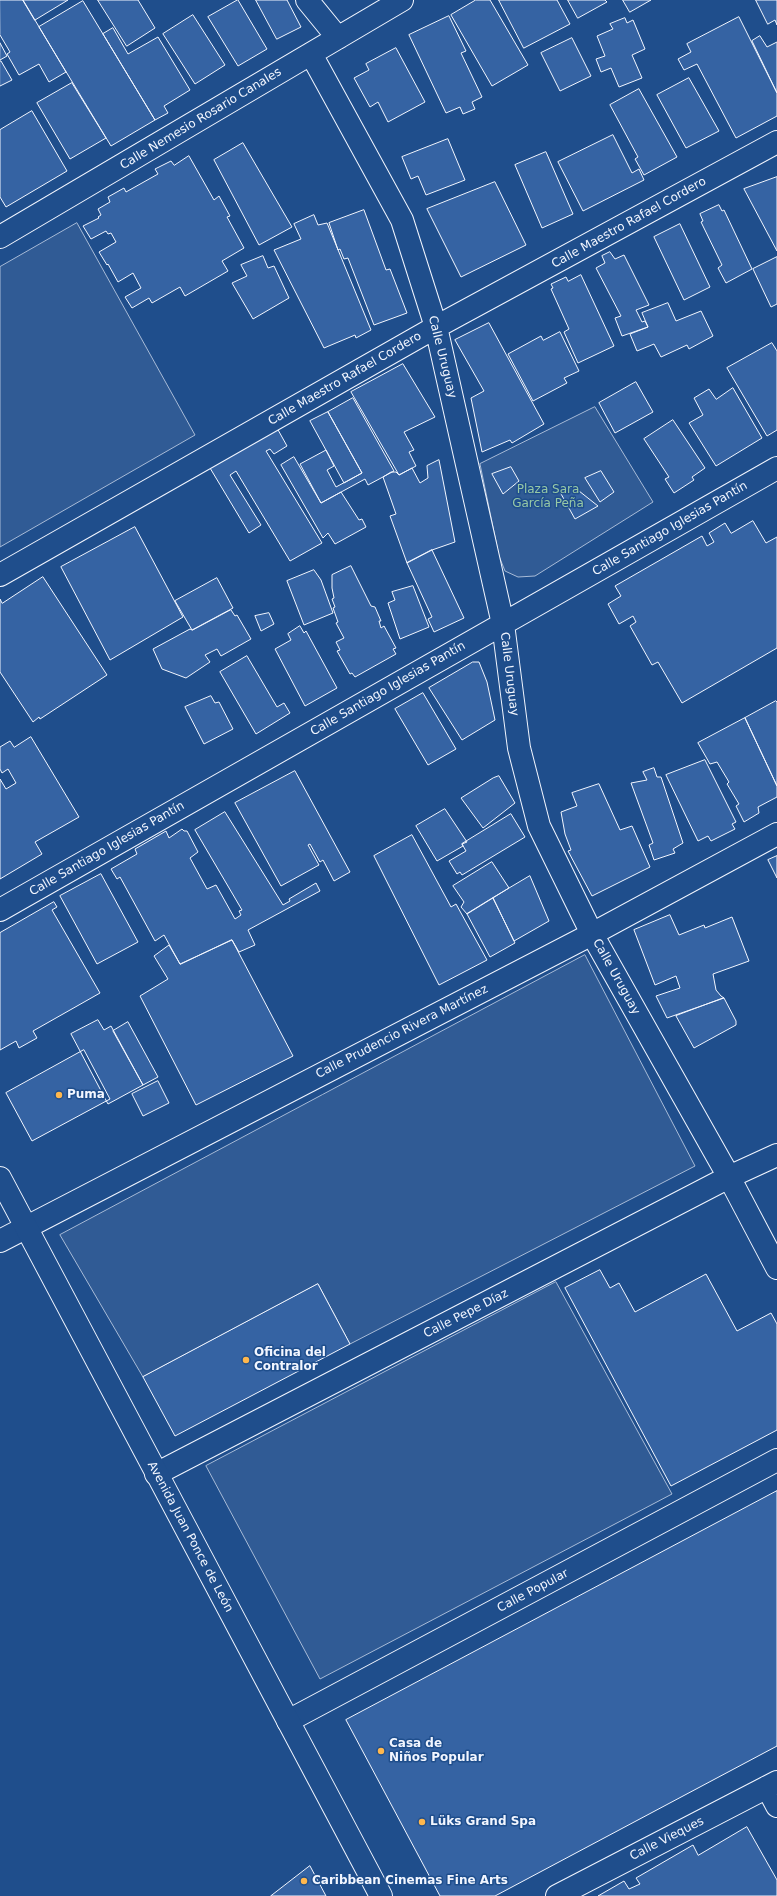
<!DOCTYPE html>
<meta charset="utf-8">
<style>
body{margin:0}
canvas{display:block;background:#1f4e8c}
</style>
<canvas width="777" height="1896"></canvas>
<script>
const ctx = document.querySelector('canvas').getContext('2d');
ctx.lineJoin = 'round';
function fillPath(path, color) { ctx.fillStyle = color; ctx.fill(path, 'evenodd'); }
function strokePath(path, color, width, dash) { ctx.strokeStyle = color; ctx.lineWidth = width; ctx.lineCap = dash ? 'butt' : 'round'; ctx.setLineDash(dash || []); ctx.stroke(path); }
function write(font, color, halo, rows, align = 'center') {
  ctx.font = font + ' "DejaVu Sans",sans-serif'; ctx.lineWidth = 3; ctx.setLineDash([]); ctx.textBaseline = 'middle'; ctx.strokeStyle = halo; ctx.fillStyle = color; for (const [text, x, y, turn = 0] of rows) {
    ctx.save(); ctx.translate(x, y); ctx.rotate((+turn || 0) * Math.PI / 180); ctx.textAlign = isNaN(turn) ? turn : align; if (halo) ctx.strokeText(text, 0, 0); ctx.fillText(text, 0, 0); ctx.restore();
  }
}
const built = new Path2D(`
 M 77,223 L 195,435 L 0,547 L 0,267 Z
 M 595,407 L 653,502 L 535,576 L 518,577 L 505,571 L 499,556 L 480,464 Z
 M 585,955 L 695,1166 L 350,1344 L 318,1284 L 143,1377 L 60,1235 Z
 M 556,1282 L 672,1494 L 320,1679 L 206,1466 Z`);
fillPath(built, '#305b95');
strokePath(built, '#a8bbd7', 1);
const building = new Path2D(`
 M 0,0 L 23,0 L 66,72 L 49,82 L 39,64 L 19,75 L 7,54 L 10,52 L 0,35 Z
 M 23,0 L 68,0 L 35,20 Z
 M 98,0 L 138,0 L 155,28 L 127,46 Z
 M 238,0 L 267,49 L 238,66 L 208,17 Z
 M 256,0 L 287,0 L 301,27 L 277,39 Z
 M 476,0 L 490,0 L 528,65 L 492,86 L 451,15 Z
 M 499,0 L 557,0 L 570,24 L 524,48 Z
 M 568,0 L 605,0 L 607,2 L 578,18 Z
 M 623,0 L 651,0 L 630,12 Z
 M 756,0 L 777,0 L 777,25 L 775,20 L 768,24 Z
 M 83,1 L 155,120 L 111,146 L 39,27 Z
 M 193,15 L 225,65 L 195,84 L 163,34 Z
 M 449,16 L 466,51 L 461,53 L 482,97 L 472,102 L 475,109 L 463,114 L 460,107 L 446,113 L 409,35 Z
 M 739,17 L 777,93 L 777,116 L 736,138 L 697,64 L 684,70 L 678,59 L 691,52 L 687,44 Z
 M 625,18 L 627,23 L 633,20 L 645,49 L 632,55 L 642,78 L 619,87 L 611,68 L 601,72 L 596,59 L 605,56 L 597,36 L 613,29 L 610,24 Z
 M 113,28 L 128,54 L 158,37 L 190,90 L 164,106 L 168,113 L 155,120 L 103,34 Z
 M 760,36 L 767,47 L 777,42 L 777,93 L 752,41 Z
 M 572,38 L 591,76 L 560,91 L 541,53 Z
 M 0,43 L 7,56 L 0,60 Z
 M 396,48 L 425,102 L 388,122 L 378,102 L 370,107 L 354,78 L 369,70 L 366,64 Z
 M 0,61 L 1,61 L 12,80 L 0,86 Z
 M 689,78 L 719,131 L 686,148 L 657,95 Z
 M 72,83 L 106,138 L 70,159 L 37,103 Z
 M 639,89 L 677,157 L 644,175 L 635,159 L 638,157 L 610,105 Z
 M 32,111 L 67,171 L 6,207 L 0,197 L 0,130 Z
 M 613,135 L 632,173 L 639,169 L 644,180 L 583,211 L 558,162 Z
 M 448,139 L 465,180 L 426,195 L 418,176 L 411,179 L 402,157 Z
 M 243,143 L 292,227 L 259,245 L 214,160 Z
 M 546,152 L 573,214 L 542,228 L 515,165 Z
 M 189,156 L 214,200 L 219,196 L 230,216 L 227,217 L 244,248 L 222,261 L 228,271 L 185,296 L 180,287 L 152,303 L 149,298 L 132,308 L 125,297 L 141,288 L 133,273 L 118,282 L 108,264 L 107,265 L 99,252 L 116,242 L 111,233 L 108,234 L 106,231 L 91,239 L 83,226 L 99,218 L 98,217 L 101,215 L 98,209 L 110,202 L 108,197 L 124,188 L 126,192 L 158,174 L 155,169 L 171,161 L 174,165 Z
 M 777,177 L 777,251 L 744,189 Z
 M 495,182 L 526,245 L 461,277 L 427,209 Z
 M 719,205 L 722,211 L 724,210 L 752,269 L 726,283 L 718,268 L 722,265 L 701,222 L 703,221 L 700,214 Z
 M 364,210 L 386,270 L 390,269 L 407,313 L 374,325 L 348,258 L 344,259 L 340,249 L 338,250 L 329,223 Z
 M 314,215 L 318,225 L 327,223 L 371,330 L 356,338 L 355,335 L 324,348 L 274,250 L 301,239 L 294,224 Z
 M 680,224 L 710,287 L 684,300 L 654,237 Z
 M 610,252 L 615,259 L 624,255 L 649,305 L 636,310 L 642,322 L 645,321 L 648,327 L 622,336 L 615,318 L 621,316 L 596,268 L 605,263 L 602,256 Z
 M 263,256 L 268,268 L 274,266 L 289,298 L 253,319 L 232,283 L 247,276 L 241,265 Z
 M 777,257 L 777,304 L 771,307 L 753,269 Z
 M 581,275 L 614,346 L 578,363 L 564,332 L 569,329 L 551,289 L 553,288 L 551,284 L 566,277 L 568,281 Z
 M 668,303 L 676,321 L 701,311 L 713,336 L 689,349 L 687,345 L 661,357 L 654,344 L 637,351 L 630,334 L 648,327 L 642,313 Z
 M 489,323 L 544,424 L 512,443 L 510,440 L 482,452 L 471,398 L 484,391 L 455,340 Z
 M 560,332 L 579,371 L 564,378 L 567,383 L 533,401 L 508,354 L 541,336 L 543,340 Z
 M 772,343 L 777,351 L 777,430 L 767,436 L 727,368 Z
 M 403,364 L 435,417 L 404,432 L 414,450 L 409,452 L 416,466 L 399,475 L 351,392 Z
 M 636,382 L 653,412 L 615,433 L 599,403 Z
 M 733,388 L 762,438 L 716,466 L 689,423 L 703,415 L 694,398 L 709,389 L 716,399 Z
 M 353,398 L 394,471 L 368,485 L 365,479 L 321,503 L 300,464 L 326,450 L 334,466 L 327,470 L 336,487 L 362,473 L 328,412 Z
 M 328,412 L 362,473 L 344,483 L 310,421 Z
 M 673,420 L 705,468 L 692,477 L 694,480 L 674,493 L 665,479 L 669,477 L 644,439 Z
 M 277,428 L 287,446 L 274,454 L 270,449 L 266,451 L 322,543 L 290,561 L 236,471 L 230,475 L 261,525 L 249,533 L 210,468 Z
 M 294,457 L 321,503 L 341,492 L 359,520 L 362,519 L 366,527 L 335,544 L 328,533 L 323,538 L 281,465 Z
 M 439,460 L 455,542 L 432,550 L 407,563 L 390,516 L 396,514 L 383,477 L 391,472 L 396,472 L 399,475 L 412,468 L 420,483 L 428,478 L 427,466 Z
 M 511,467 L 519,481 L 503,494 L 492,474 Z
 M 601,471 L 614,492 L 600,502 L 585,478 Z
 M 574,487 L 598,506 L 575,519 L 560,492 Z
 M 753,521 L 766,543 L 777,537 L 777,648 L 682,703 L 658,662 L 652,665 L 630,626 L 636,622 L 633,616 L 619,624 L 608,604 L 621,596 L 615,586 L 702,536 L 707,546 L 714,542 L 709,533 L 725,523 L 731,533 Z
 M 135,527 L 183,617 L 110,660 L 61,567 Z
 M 432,550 L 464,618 L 434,632 L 428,619 L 432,617 L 407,563 Z
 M 351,566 L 371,606 L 375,607 L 381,621 L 379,621 L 381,628 L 384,626 L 396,648 L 393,649 L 396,654 L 355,677 L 352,673 L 350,674 L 337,651 L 340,650 L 336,642 L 344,638 L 336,623 L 338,622 L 333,608 L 335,607 L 332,599 L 334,598 L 332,588 L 332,575 Z
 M 314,570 L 321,580 L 333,613 L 304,625 L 287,581 Z
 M 43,577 L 107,675 L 40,719 L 39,717 L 33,722 L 0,672 L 0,599 L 2,603 Z
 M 217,578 L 233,608 L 192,630 L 175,601 Z
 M 413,586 L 429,627 L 400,639 L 388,603 L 395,600 L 392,592 Z
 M 231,610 L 235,616 L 237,615 L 251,639 L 221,656 L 217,649 L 205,655 L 210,662 L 186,678 L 162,669 L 153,649 L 190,629 L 192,630 Z
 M 269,613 L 274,624 L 261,631 L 255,616 Z
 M 300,626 L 304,633 L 306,631 L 337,688 L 305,706 L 275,649 L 291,640 L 288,634 Z
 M 247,656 L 277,707 L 284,703 L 290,713 L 256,734 L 220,672 Z
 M 473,662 L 479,662 L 487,682 L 495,720 L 462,740 L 429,688 Z
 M 423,693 L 456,749 L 428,765 L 395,709 Z
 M 211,696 L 215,703 L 219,702 L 233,729 L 204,744 L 185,707 Z
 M 776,701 L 777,702 L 777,786 L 745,718 Z
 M 745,718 L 777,786 L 777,797 L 758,807 L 759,813 L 744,822 L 736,806 L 739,804 L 727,784 L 729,782 L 717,762 L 710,764 L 698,743 Z
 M 31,737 L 79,817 L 35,842 L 42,854 L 0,879 L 0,779 L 6,789 L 16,783 L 8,769 L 2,773 L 0,769 L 0,747 L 10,741 L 14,747 Z
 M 705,760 L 736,822 L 732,824 L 735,829 L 711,841 L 708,836 L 698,841 L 666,775 Z
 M 654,768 L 657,777 L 661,777 L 683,843 L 673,849 L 675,853 L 654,860 L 649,845 L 653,843 L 631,783 L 647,780 L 643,772 Z
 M 295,771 L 350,872 L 334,881 L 323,860 L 320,862 L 310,844 L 308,845 L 319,865 L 281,886 L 235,803 Z
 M 499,776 L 515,803 L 483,828 L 461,798 L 493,778 Z
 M 599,784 L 620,830 L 632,826 L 650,867 L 592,896 L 568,851 L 571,850 L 565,834 L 561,812 L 577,806 L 572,793 Z
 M 445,809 L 467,842 L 462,844 L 463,846 L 437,861 L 416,826 Z
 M 225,812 L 283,905 L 290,901 L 289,899 L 316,883 L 320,891 L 248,930 L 255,945 L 239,952 L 232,940 L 180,964 L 164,935 L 155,941 L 120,877 L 117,879 L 111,869 L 137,854 L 135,849 L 166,831 L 169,838 L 182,829 L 184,831 L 187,831 L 198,852 L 190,858 L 207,889 L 216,885 L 235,919 L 241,915 L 239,911 L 242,910 L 195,830 Z
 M 511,814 L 525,837 L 462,875 L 460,872 L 457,874 L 449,861 L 466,851 L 462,844 Z
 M 412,835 L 451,907 L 456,904 L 487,960 L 439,985 L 374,856 Z
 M 777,856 L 777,878 L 768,860 Z
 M 492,862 L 509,888 L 467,914 L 461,907 L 464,902 L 453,886 Z
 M 101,874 L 138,942 L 97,964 L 60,896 Z
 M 530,876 L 549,921 L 514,941 L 493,898 Z
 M 493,898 L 515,943 L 490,957 L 467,914 Z
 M 54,902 L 57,907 L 52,910 L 100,993 L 33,1031 L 37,1038 L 19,1048 L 16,1041 L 0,1050 L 0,933 Z
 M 670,915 L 679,935 L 704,925 L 705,928 L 732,917 L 749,961 L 713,974 L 716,990 L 721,996 L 724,998 L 667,1018 L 656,996 L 680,988 L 676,976 L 655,985 L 634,930 Z
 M 232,940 L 293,1056 L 196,1105 L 140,996 L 168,979 L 154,956 L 169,945 L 180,964 Z
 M 724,998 L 736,1021 L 736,1025 L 694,1048 L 676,1016 Z
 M 98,1020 L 104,1030 L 111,1026 L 143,1085 L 108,1104 L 71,1034 Z
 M 128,1022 L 158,1077 L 143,1085 L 113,1031 Z
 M 84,1050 L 110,1099 L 32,1141 L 6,1093 Z
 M 158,1081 L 169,1103 L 143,1116 L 132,1094 Z
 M 600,1270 L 610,1288 L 619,1283 L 635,1312 L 706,1274 L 737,1331 L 771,1313 L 777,1324 L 777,1430 L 671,1486 L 565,1288 Z
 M 318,1284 L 350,1344 L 175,1436 L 143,1377 Z
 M 777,1491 L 777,1746 L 495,1896 L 440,1896 L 346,1720 Z
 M 747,1827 L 777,1880 L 777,1896 L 598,1896 L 624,1881 L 629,1889 L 640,1884 L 636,1878 L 693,1845 L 698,1855 Z
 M 310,1866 L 326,1896 L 271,1896 Z`);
fillPath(building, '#3563a3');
strokePath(building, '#f2f6ff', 1);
const street = new Path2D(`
 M 307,0 L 338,38
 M 311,54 L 402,220 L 436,327 L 503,624 L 519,748 L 539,826 L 592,934 L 729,1177 L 777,1268
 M 0,237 L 402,0
 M 0,575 L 436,327 L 777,142
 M 0,910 L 777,468
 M 0,1241 L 592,934 L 777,834
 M 156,1474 L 729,1177 L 777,1155
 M 288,1721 L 777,1460
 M 767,1787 L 777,1806
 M 557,1896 L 777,1782`);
const primary = new Path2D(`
 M 0,1178 L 381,1896`);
strokePath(street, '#f2f6ff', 24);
strokePath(primary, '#f2f6ff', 24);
strokePath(street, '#1f4e8c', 22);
strokePath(primary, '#1f4e8c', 22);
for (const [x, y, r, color] of [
 [59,1095,4,"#ffb74d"],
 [246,1360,4,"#ffb74d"],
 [381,1751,4,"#ffb74d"],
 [422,1822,4,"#ffb74d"],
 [304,1881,4,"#ffb74d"]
]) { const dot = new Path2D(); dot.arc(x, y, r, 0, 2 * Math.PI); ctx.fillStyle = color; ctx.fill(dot); strokePath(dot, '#1f4e8c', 1.5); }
write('12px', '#f2f6ff', '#1f4e8c', [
 ["Calle Nemesio Rosario Canales",201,119,-31],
 ["Calle Maestro Rafael Cordero",629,223,-29],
 ["Calle Uruguay",442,357,76],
 ["Calle Maestro Rafael Cordero",345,379,-30],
 ["Calle Santiago Iglesias Pantín",670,529,-30],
 ["Calle Uruguay",509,674,83],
 ["Calle Santiago Iglesias Pantín",388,689,-30],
 ["Calle Santiago Iglesias Pantín",107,849,-30],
 ["Calle Uruguay",616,977,61],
 ["Calle Prudencio Rivera Martínez",402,1032,-27],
 ["Calle Pepe Díaz",466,1314,-27],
 ["Avenida Juan Ponce de León",190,1537,62],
 ["Calle Popular",533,1591,-28],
 ["Calle Vieques",667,1839,-27]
]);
write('12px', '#97c8a6', '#1f4e8c', [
 ["Plaza Sara",548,490],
 ["García Peña",548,504]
]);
write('bold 12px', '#f2f6ff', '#1f4e8c', [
 ["Puma",67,1095],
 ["Oficina del",254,1353],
 ["Contralor",254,1367],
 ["Casa de",389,1744],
 ["Niños Popular",389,1758],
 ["Lüks Grand Spa",430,1822],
 ["Caribbean Cinemas Fine Arts",312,1881]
], 'left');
</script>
